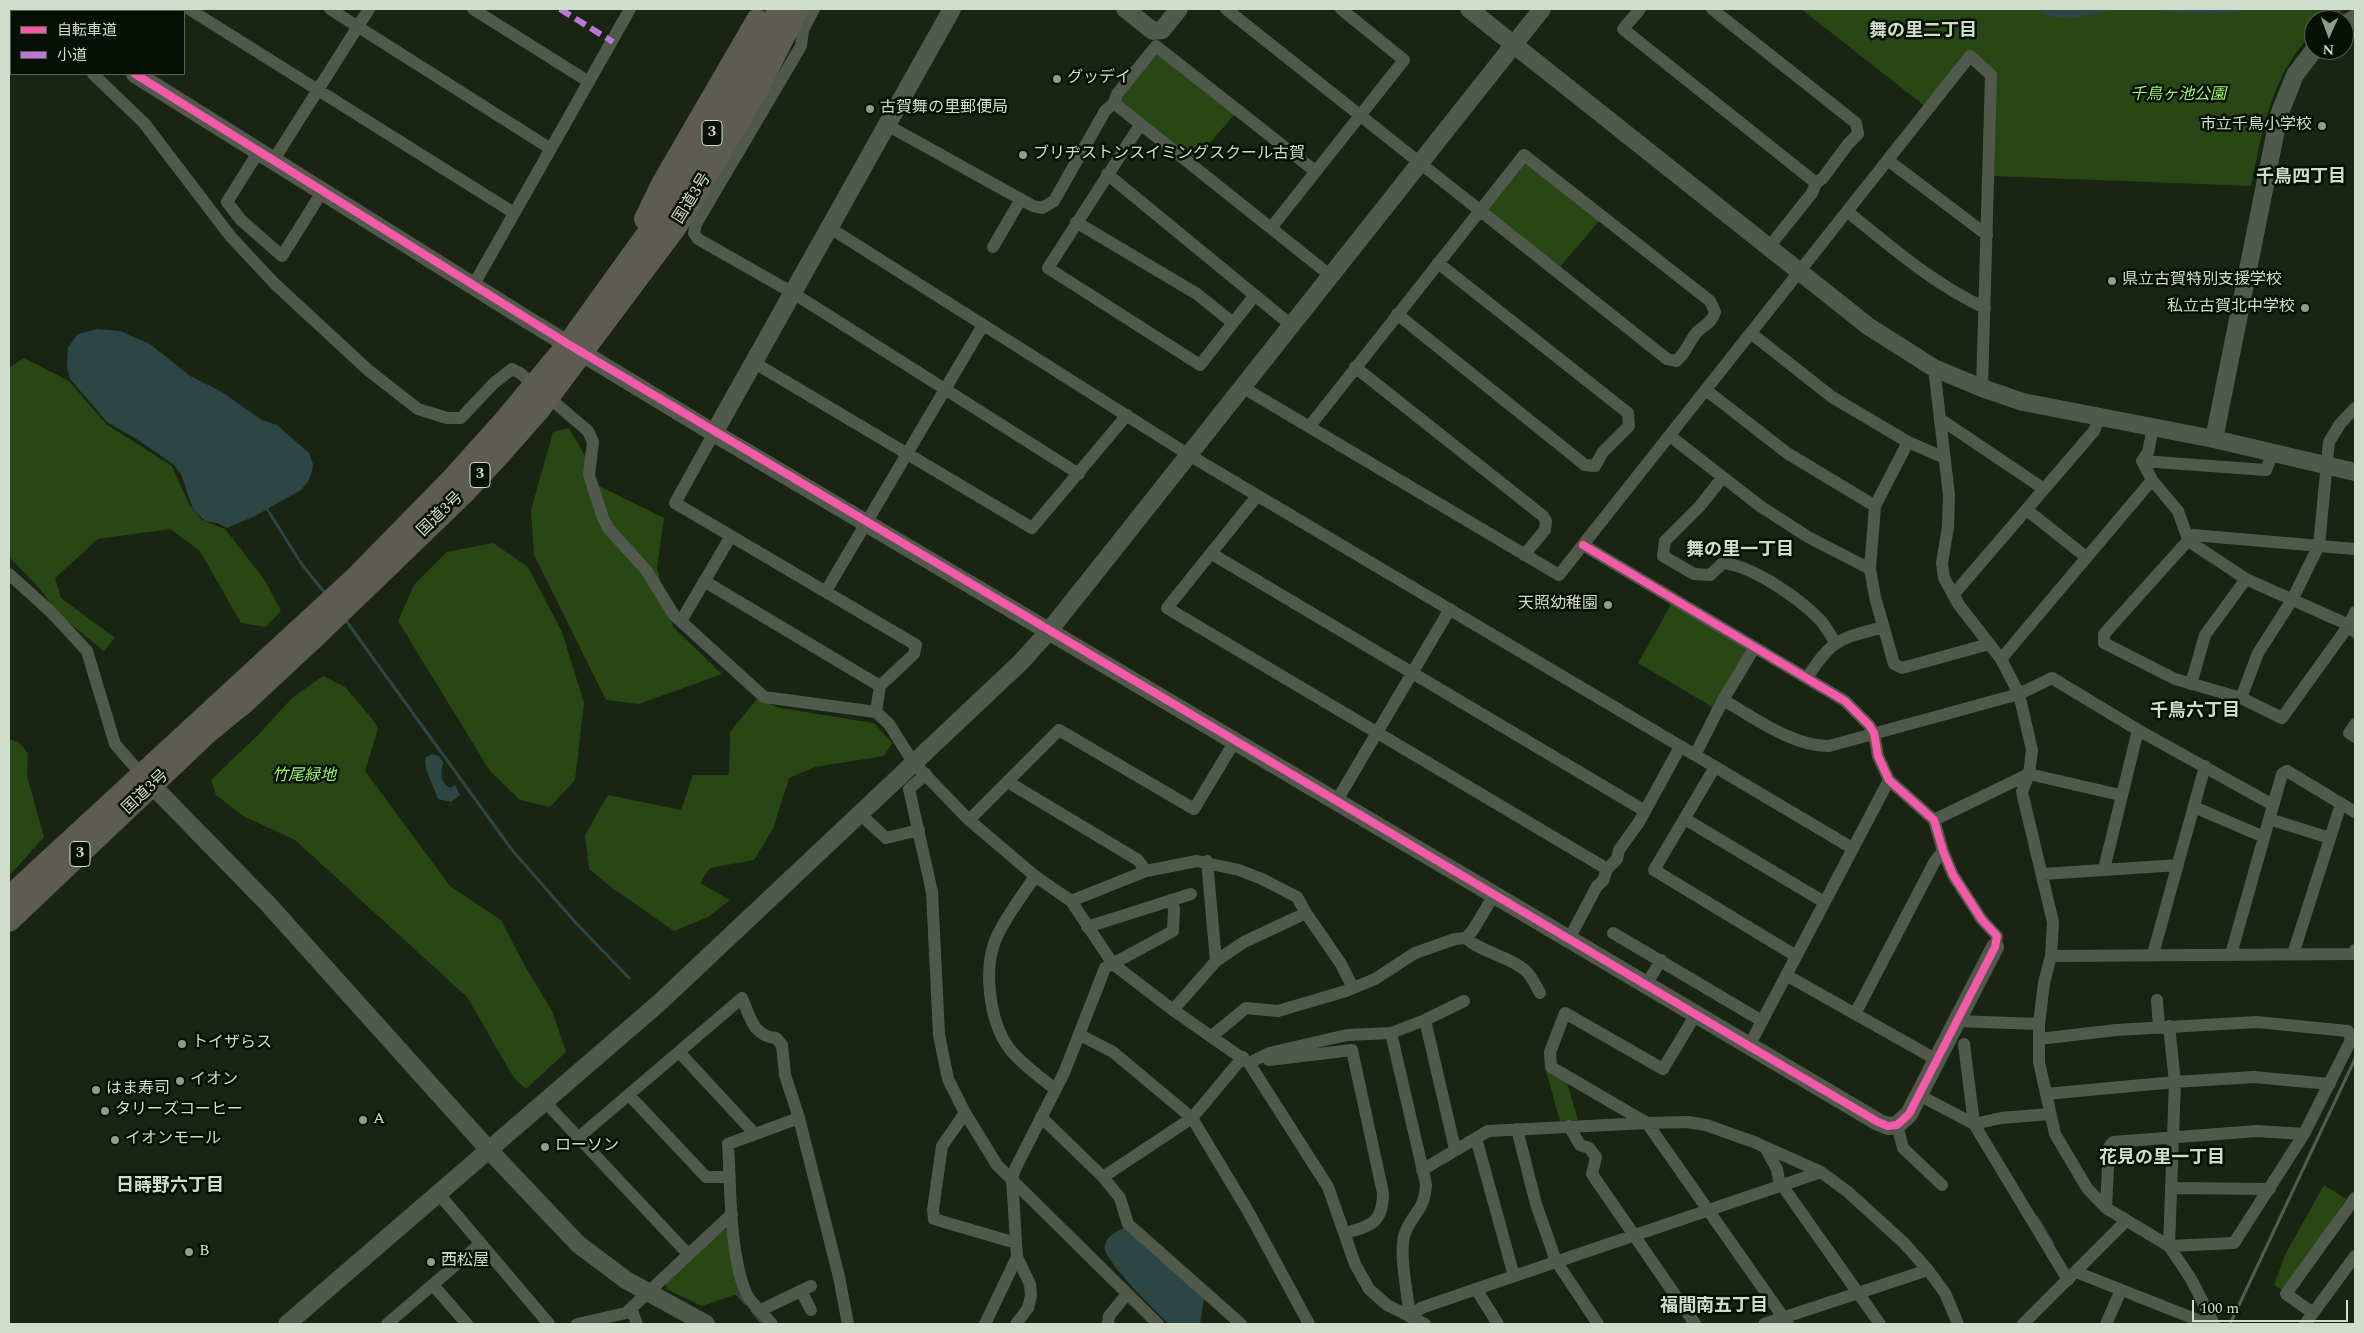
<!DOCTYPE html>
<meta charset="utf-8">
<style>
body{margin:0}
#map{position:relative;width:2364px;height:1333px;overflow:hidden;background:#192413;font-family:Spectral,"Noto Sans JP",serif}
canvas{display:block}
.frame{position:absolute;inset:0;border:10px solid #d0ddca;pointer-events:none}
.legend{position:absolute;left:10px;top:10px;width:175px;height:65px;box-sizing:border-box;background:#081005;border:1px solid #586254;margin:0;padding:6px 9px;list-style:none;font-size:15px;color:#d0ddca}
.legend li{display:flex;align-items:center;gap:10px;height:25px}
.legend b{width:25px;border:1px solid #586254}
.north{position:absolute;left:2304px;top:10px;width:50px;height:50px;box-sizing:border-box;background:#081005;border:1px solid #586254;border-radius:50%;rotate:182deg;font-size:14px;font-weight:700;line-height:20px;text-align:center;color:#d0ddca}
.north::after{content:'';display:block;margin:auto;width:18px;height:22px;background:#909c8a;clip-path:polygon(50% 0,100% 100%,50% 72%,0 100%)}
.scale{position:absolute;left:2192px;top:1300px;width:156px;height:22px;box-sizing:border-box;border:2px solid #d0ddca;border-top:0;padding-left:6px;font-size:15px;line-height:18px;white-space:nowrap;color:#d0ddca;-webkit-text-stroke:4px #081005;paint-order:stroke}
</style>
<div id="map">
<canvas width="2364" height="1333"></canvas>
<div class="frame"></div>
<ul class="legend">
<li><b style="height:6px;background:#f35aa7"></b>自転車道</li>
<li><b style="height:6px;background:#ba77d6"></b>小道</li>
</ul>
<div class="north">N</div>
<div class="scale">100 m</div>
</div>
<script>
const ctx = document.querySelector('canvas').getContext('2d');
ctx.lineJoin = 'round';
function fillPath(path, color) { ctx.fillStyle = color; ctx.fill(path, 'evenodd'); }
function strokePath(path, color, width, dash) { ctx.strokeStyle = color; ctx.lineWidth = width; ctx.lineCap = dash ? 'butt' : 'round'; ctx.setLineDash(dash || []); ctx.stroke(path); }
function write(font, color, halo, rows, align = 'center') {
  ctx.font = font + ' Spectral,"Noto Sans JP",serif'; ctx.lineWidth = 5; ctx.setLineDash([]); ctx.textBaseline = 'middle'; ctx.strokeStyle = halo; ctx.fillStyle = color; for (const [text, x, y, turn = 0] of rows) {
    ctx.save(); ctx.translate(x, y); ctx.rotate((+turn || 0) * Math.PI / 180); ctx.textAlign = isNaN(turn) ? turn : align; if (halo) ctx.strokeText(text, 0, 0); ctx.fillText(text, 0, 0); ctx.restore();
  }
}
fillPath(new Path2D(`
 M 1801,9 L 2345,9 L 2327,20 L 2314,20 L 2314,32 C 2271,74 2263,129 2251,186 L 1994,176 L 1995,72 L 1970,50 L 1926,107 Z
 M 1155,54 L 1161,54 L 1235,114 L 1194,161 L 1120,102 L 1121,95 Z
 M 1522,163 L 1527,163 L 1600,220 L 1559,268 L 1489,212 L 1489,206 Z
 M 24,358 L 69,381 L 106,424 L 172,466 L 189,504 L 202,520 L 225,529 L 264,579 L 281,611 L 266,627 L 241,623 L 200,551 L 170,529 L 98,539 L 55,578 L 61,598 L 115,638 L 104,651 L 59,615 L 39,588 L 9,557 L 9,368 Z
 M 569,428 L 584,454 L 595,484 L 664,518 L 657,568 L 673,627 L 722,674 L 639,704 L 606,700 L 534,555 L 531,510 L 553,432 Z
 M 493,543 L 528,567 L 562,632 L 584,703 L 575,780 L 550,807 L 520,800 L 490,771 L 398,621 L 414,585 L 447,552 Z
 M 1672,603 L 1746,647 L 1747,652 L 1714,708 L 1638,663 Z
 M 323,676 L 345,687 L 374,721 L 378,729 L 365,771 L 450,886 L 501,920 L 526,968 L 552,1011 L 566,1052 L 526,1089 L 514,1078 L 467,997 L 295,840 L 243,816 L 216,795 L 211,780 L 260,733 L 292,698 Z
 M 757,699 L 780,708 L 874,723 L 892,743 L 884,756 L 815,767 L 789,778 L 773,829 L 754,860 L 710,868 L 700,883 L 730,900 L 708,917 L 674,931 L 612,888 L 589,869 L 585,835 L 608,795 L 681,810 L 693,775 L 729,775 L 730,732 Z
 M 9,739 L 19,742 L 28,754 L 27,776 L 44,837 L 9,876 Z
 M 1546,1071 L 1567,1083 L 1578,1120 L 1560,1121 Z
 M 2324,1185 L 2346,1199 L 2283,1291 L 2274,1285 L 2286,1253 Z
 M 723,1230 L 729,1230 L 740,1293 L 702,1306 L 666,1289 L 665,1282 Z`), '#284714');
fillPath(new Path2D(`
 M 2036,9 L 2119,9 C 2093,13 2058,27 2036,9 Z
 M 2137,9 L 2249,9 C 2223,18 2165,11 2137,9 Z
 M 97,329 L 120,331 L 150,344 L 190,376 L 222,392 L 262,420 L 277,425 L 309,453 L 313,464 L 312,471 L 309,480 L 301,490 L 255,516 L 227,528 L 217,523 L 205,521 L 193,509 L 181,474 L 173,464 L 138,440 L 107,422 L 70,379 L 67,367 L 68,347 L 78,334 Z
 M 432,754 L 439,756 L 443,762 C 441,774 439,780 450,788 L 455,785 L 460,795 L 451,802 L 438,799 L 426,769 L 425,758 Z
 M 1124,1228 L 1204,1298 L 1200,1324 L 1169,1324 C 1156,1312 1109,1265 1105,1250 C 1103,1237 1116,1232 1124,1228 Z`), '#2b4644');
strokePath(new Path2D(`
 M 265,506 L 303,566 L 325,593
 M 344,618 L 512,850 L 576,923 L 629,978
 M 2037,1217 L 2053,1244
 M 736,1293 L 746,1304
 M 752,1311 L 763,1324`), '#2b4644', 3);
strokePath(new Path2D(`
 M 189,9 L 514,213
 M 330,9 L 551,149
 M 473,9 L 589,82
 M 814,9 L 803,30 L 801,46 L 696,224 L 694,233 L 698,239 L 793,293 L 1079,474
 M 1226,9 C 1373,125 1520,242 1667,359 L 1676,361 C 1686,354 1689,341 1697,332 C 1704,325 1712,323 1715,312 L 1710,301 L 1524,155 L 1309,427
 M 1640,9 L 1623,29 L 1816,183
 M 1712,9 L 1856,123 L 1858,134 L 1848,144 L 1823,178 L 1816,183 L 1812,193 L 1769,247
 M 9,10 L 10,9
 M 83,11 L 84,9
 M 9,69 L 11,69
 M 93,74 L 144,123 L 231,237 L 275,284 L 368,370 L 418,409 L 447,418 L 461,418 L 494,383 L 512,369 L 520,373 L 588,431 L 593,442 L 589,475 L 603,518 L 608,528 L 646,570 L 674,615 L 764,697 L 876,712 L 889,724 L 913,762 L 969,820 L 1035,876 L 1071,901 L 1113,964 L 1173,1010 L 1249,1063 L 1328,1187 L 1355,1264 L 1369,1289 L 1387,1305 L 1425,1324
 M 1114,103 L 1117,94 L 1156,46 L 1315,171
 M 887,125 L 1033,206 L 1042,208 L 1054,201 L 1105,111 L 1114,103 L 1331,276
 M 1140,125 L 1048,268 L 1200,365 L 1255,295
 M 259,151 L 227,202 L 241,220 L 282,256 L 322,192
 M 273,161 L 369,9
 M 1889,161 L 1987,235
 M 1107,174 L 1291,325
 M 1848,212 C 1892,248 1934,284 1985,308
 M 1076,222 L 1197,294 L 1233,323
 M 830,228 L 1189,455 L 1852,848
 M 1271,228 L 1404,60 L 1341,9
 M 993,247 L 1021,199
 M 473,286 L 630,9
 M 1397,314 L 1585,465 L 1595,466 L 1603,452 L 1629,426 L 1628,413 L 1438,263
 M 1752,334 L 1832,397 L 1908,442 L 1945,458
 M 753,362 L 1032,528 L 1127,415
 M 1355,367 L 1543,516 L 1546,521 L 1545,530 L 1524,555
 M 1934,368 L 1949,495 L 1948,527 L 1942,563 L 1944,578 L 1959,605 L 2001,659 L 2019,694 L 2032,750 L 2029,774 L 2022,792 L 2053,922 L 2051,956 L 2044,983 L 2039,1024 L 2039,1062 L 2055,1134 L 2087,1188 L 2106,1208 L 2169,1246 L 2191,1279 L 2214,1324
 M 1242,387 L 1559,575 L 1970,56 L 1991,75 L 1982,388
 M 1706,390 L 1787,453 L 1875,506
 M 2355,408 L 2340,424 L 2329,442 L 2319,545 L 2292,600 L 2258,653 L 2241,698 L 2175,679 L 2104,643 L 2104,634 L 2193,535 L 2355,549
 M 1940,419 L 2044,489
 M 2153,428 L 2148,452 L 2142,461 L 2152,480 L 2178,511 L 2188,539 L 2193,544 L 2246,579 L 2349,625 L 2355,632
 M 714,433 L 675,503 L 916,645 L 914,654 L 880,686 L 876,712
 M 1670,436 L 1760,506 L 1808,537 L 1870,569
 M 1908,442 L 1875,506 L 1870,569 L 1875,597 L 1894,664 L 1902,668 L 1989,644
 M 2142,461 L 2266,470 L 2273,452
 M 1722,478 L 1700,506 L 1665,541 L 1663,556 L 1694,574 L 1710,575 L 1723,563 C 1753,566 1799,598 1820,620 C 1826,626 1830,635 1835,642
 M 1257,496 L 1167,608 L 1607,869
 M 2027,510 L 2086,557
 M 1583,545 L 1845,701 L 1869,725 L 1874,733 L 1878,756 L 1889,780 L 1934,820 L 1943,851 L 1953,875 L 1982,920 L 1997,936 L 1995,947
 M 1212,554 L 1645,811
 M 9,574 L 51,612 L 87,651 L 115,744 L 141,774
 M 704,581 L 880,686
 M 826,591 L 983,325
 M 1953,595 L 2094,431 L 2099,418
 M 681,621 L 731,536
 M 2001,659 L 2152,480
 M 1807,678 C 1832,638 1840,639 1883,627
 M 2191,684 L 2205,635 L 2246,579
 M 2241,698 L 2282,718 L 2349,625 L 2355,612
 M 1723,700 C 1754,717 1793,747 1829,746 L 2019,694 L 2052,678 L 2138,730 L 2273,805
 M 2355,724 L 2349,733 L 2355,737
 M 1695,755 L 1723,700 L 1755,647
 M 1715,767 L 1654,870 L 1796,956
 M 926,774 L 909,789 L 932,892 L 939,1035 L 948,1079 L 965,1113 L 997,1165 L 1158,1324
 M 1008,782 L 1138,860 L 1146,871
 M 1336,802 L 1450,609
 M 2194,807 L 2264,837
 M 860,814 L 886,838 L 919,830
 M 1685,819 L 1824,902
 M 2269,819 L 2330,838
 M 969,820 L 1059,730 L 1194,809 L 1235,741
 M 1934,820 L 2029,774 L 2120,795
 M 1207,861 L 1216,961
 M 2104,869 L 2138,730
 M 2043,874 L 2178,865
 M 1035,876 C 1022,897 1004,918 995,941 C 983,973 990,1029 1014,1054 C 1026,1067 1041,1078 1055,1089
 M 1071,901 L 1146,871 L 1197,861 L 1239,870 L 1262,879 L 1297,897 L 1306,913 L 1244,942 L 1216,961 L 1173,1010
 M 1306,913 L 1341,964 L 1353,988
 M 1087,927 L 1191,894
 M 1613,933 L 1762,1021
 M 1466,938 C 1482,953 1507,955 1525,970 C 1531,975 1536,986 1540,993
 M 1569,939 L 1597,886 L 1603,881 L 1607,869 L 1617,859 L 1619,850 L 1639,822 L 1680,747
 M 2153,954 L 2205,766
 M 2231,954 L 2282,774 L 2287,771 L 2355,812
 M 2293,954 L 2341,804
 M 2051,956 L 2354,954 L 2355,950
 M 1786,975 L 1937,1060
 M 1646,985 L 1661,960
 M 2157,1000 L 2159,1027
 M 1856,1012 L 1935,861 L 1943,851
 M 1696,1014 L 1663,1069 L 1565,1013 L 1550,1052 L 1551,1067 L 1647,1123 L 1788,1324
 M 1425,1020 L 1464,1001
 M 1956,1021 L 2039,1024
 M 2169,1026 L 2175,1082 L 2169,1246
 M 1391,1033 L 1426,1184 C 1424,1213 1414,1210 1405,1233 C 1398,1252 1408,1295 1410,1317
 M 1080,1035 L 1113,1052 L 1192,1118 L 1248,1211 L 1309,1324
 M 1212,1036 L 1246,1008 L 1278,1011 L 1346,991 L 1375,979 L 1415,953 L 1455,939 L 1466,938 L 1473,930 L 1494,895
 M 2039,1039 L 2116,1030 L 2257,1022 L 2348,1031 L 2351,1040 L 2304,1134 L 2234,1243 L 2169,1246
 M 1964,1044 L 1974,1124 L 2068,1280
 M 1749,1046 L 1889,780
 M 679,1052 L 755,1134
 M 1269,1060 L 1352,1050 L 1383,1193 C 1383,1223 1371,1226 1345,1233
 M 1249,1063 L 1269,1053 L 1347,1035 L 1391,1033 L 1425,1020 L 1455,1149
 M 2046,1094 L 2175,1082 L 2254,1077 L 2330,1084
 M 629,1095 L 706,1177 L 730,1177
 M 1919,1095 L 1974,1124 L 2001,1118 L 2049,1114
 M 545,1102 L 688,1254
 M 965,1113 L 942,1146 L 933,1210 L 934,1219 L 1016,1243
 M 1041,1117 L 1103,1177 L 1120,1198 L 1128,1224 L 1241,1324
 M 1897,1125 L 1903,1148 L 1942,1185
 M 1569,1126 L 1580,1145 L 1589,1148 L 1596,1157 L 1592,1174 L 1695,1324
 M 1517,1129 L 1536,1204 L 1556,1261 L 1598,1324
 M 579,1137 L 742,998 C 750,1017 753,1036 776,1038 L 782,1045 L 785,1075 L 799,1118 L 839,1277 L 848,1324
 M 1476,1138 L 1514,1276
 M 1766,1149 L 1777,1169 L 1779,1181 L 1880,1324
 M 1422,1170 L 1488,1131 L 1647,1123 L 1688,1122 L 1706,1125 L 1754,1142 L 1821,1172 L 1848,1192 L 1904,1243 L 1928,1270 L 1945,1293 L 1958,1324
 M 1103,1177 L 1192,1118 L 1243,1057
 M 2171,1188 L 2270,1189
 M 438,1193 L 549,1324
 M 2106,1208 L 2109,1147 L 2113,1142 L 2257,1131 L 2304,1134
 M 2076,1272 L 2208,1324
 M 433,1285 L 467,1324
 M 1476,1289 L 1498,1324
 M 801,1291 L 811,1310
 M 631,1308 L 637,1324
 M 761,1310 L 811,1286
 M 2313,1313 L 2286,1294 L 2355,1198
 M 1410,1317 L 1421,1308 L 1476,1289 L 1821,1172
 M 387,1324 L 480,1244
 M 577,1324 L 626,1313 L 732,1214
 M 772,1324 C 764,1314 749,1302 745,1291 C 729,1248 731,1190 728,1144 L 799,1118
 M 985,1324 L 1017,1257
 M 1016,1324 L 1028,1308 L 1031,1296 L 1030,1284 L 1017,1257 L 1012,1178 L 1016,1167 L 1064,1073 L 1105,968 L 1173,931 L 1174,909 L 1171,900
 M 1108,1324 L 1109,1316 L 1127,1294
 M 1764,1324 L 1928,1270
 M 2023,1324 L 2126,1221
 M 2106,1324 L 2121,1290
 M 2305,1324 L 2355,1256`), '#51594d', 12);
strokePath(new Path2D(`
 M 33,9 L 37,11
 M 1125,9 L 1153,31 L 1162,30 L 1179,9
 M 1469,9 L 1868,326 L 1934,368 L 1982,388 L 2023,402 L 2214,439 L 2355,472
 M 2344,25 L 2355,18
 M 135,74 L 523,317 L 714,433 L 1878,1122 L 1888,1126 L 1897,1125 L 1909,1114 L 1995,947
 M 714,433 L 952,9
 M 2214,439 L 2279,115 L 2295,75 L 2314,50
 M 144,777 L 268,904 L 489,1150 L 578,1244 L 626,1280 L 706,1324
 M 287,1324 L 659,1003 L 1021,662 L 1048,632 L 1107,558 L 1542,9`), '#51594d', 18);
strokePath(new Path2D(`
 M 645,219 L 662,184 L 757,20
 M 9,897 L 357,576 L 450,481 L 504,421 L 568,344 L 676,194 L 741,82 L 779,9
 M 9,921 L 206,734 L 244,703 L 316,636 L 465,492 L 501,453 L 539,410 L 676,227 L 755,94 L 798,9`), '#5d5b52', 22);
strokePath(new Path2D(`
 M 2230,1324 L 2355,1059`), '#545c4f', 3);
strokePath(new Path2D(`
 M 560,9 L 613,42`), '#ba77d6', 6, [12, 6]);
strokePath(new Path2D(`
 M 135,74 L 568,344 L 1749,1046 L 1878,1122 L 1888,1126 L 1897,1125 L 1909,1114 L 1995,947 L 1997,936 L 1982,920 L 1953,875 L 1943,851 L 1934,820 L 1889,780 L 1878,756 L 1874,733 L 1869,725 L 1845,701 L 1583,545`), '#f35aa7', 8);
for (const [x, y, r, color] of [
 [1057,79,5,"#909c8a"],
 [870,109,5,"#909c8a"],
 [2322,126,5,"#909c8a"],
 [1023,155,5,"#909c8a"],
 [2112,281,5,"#909c8a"],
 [2305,308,5,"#909c8a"],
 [1608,605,5,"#909c8a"],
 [182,1044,5,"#909c8a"],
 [180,1081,5,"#909c8a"],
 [96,1090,5,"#909c8a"],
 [105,1111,5,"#909c8a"],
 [363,1120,5,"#909c8a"],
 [115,1140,5,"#909c8a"],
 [545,1147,5,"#909c8a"],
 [189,1252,5,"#909c8a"],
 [431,1262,5,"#909c8a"]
]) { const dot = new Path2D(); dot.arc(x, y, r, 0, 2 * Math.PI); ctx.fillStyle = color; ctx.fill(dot); strokePath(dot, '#081005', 2); }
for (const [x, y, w] of [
 [712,133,20],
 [480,475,20],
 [80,854,20]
]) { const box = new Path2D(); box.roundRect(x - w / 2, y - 12.5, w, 25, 4); ctx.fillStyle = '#081005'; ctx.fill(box); strokePath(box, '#d0ddca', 1); }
write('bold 15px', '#d0ddca', null, [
 ["3",712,133],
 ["3",480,475],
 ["3",80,854]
]);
write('16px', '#d0ddca', '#081005', [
 ["グッデイ",1067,79],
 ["古賀舞の里郵便局",880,109],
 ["市立千鳥小学校",2312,126,"right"],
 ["ブリヂストンスイミングスクール古賀",1033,155],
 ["県立古賀特別支援学校",2122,281],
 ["私立古賀北中学校",2295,308,"right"],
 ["天照幼稚園",1598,605,"right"],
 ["トイザらス",192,1044],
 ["イオン",190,1081],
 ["はま寿司",106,1090],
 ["タリーズコーヒー",115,1111],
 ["A",373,1120],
 ["イオンモール",125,1140],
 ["ローソン",555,1147],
 ["B",199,1252],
 ["西松屋",441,1262]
], 'left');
write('italic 16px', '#9ff969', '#081005', [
 ["千鳥ヶ池公園",2178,96],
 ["竹尾緑地",304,777]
]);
write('16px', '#d0ddca', '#081005', [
 ["国道3号",693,199,-58],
 ["国道3号",441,515,-44],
 ["国道3号",146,793,-43]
]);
write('bold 18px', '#d0ddca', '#081005', [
 ["舞の里二丁目",1923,32],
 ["千鳥四丁目",2301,178],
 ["舞の里一丁目",1740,551],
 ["千鳥六丁目",2195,712],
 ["花見の里一丁目",2162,1159],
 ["日蒔野六丁目",170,1187],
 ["福間南五丁目",1714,1307]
]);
</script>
